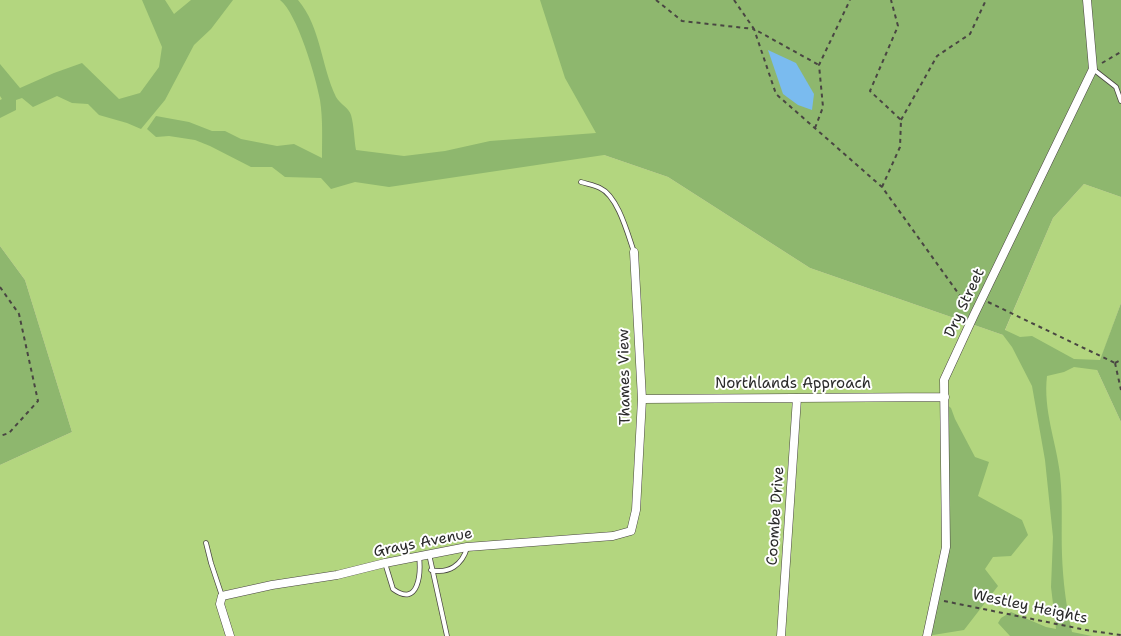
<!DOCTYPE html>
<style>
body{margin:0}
canvas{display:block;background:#f3dec1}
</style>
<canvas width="1121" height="636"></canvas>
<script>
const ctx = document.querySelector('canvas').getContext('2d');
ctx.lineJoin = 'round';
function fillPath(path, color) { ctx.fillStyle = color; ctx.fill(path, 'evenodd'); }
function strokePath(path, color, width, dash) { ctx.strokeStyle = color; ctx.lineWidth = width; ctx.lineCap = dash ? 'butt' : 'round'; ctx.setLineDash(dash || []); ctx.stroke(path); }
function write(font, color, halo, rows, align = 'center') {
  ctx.font = font + ' "Shantell Sans",sans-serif'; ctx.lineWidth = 4; ctx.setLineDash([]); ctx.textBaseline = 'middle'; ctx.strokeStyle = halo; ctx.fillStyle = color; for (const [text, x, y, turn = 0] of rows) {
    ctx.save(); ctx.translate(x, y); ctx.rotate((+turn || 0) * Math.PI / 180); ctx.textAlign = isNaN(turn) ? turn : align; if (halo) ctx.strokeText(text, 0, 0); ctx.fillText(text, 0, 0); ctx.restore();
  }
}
fillPath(new Path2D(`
 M 0,0 L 557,0 L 604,155 L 668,177 L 810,268 L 1003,335 L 1053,218 L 1084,184 L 1121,197 L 1121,303 L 1097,370 L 1121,422 L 1121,636 L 0,636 L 0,465 L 72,432 L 25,280 L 0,246 Z`), '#b3d67f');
fillPath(new Path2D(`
 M 142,0 L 165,0 L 174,14 L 191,0 L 233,0 L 211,29 L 194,45 L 165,100 L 141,129 L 127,123 L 99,115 L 88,104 L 72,103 L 57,96 L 33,107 L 22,98 L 16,100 L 16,110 L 0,118 L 0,100 L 2,99 L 0,96 L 0,64 L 20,88 L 54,73 L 82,63 L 119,99 L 140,93 L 159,67 L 162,47 Z
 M 280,0 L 298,0 C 321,27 321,66 336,97 C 340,104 349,108 351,115 C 354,125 354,139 356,150 L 404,156 L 445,151 L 490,141 L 596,133 L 565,78 L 540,0 L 1121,0 L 1121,197 L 1084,184 L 1053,218 L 1005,330 L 1020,337 L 1032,336 L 1074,359 L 1100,360 L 1121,303 L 1121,422 L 1097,370 L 1074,367 L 1064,372 L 1047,376 C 1043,410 1056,441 1060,474 C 1063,502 1061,528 1062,555 C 1063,581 1066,606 1072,632 L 1092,636 L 1010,636 L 998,623 L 1001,618 L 1011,612 L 1046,627 L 1056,629 L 1051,587 L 1053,537 L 1045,460 L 1032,386 L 1012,347 L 1003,335 L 810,268 L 668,177 L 604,155 L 389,187 L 355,182 L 331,189 L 321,178 L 285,177 L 272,167 L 251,167 L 210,146 L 195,140 L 169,136 L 156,137 L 147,129 L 156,116 L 189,122 L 212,131 L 225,131 L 241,139 L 277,146 L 294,144 L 322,158 C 322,139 323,119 320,100 C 316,77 297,13 280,0 Z
 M 0,246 L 25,280 L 72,432 L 0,465 Z
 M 945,403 L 951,408 L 955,419 L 975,457 L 989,462 L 978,496 L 1022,520 L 1028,535 L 1011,556 L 993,557 L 985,569 L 998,586 L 964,630 L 927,636 L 946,547 Z`), '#8eb76e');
fillPath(new Path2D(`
 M 768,50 L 796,63 L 814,94 L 812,110 L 798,105 L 783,94 Z`), '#7abbef');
const service = new Path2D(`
 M 1093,69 L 1116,87 L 1121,101
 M 581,182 C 587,184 594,185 600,188 C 618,196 628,235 634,252
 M 206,543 L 211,563 L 222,596
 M 429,554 L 447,636
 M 385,563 L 393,589 C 419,608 421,573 419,556
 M 431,570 C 449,574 462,565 467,548`);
const minor = new Path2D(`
 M 642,399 L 945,397
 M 230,636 L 220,604 L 222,596 L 272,585 L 337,575 L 385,563 L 467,547 L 613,536 L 631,531 L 636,510 L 642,399 L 634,252
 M 781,636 L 797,398
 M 927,636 L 946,547 L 944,380 L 974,315 L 1093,69 L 1087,0`);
strokePath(service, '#494642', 5.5);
strokePath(minor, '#494642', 9);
strokePath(new Path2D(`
 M 656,0 L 682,21 L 754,29 L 776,94 L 882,187 L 968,307
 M 734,0 L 754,29 L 819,65
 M 1102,63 L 1121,52
 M 901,120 L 937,56 L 970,34 L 986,0
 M 815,128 L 823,107 L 819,65 L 850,0
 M 882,187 L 900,147 L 901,120 L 870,91 L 898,26 L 891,0
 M 0,287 L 19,314 L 38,401 L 9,433 L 0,436
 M 988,302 L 1115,363
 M 1115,363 L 1121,390
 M 1115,363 L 1121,360
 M 944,601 L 1091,631 L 1121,635`), '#494642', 2, [4, 4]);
strokePath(service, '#fff', 4);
strokePath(minor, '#fff', 8);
write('15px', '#2b2b2b', '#fff', [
 ["Dry Street",965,303,-65],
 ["Thames View",625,377,-91],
 ["Northlands Approach",793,384],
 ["Coombe Drive",776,516,-86],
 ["Grays Avenue",423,543,-11],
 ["Westley Heights",1030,607,12]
]);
</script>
